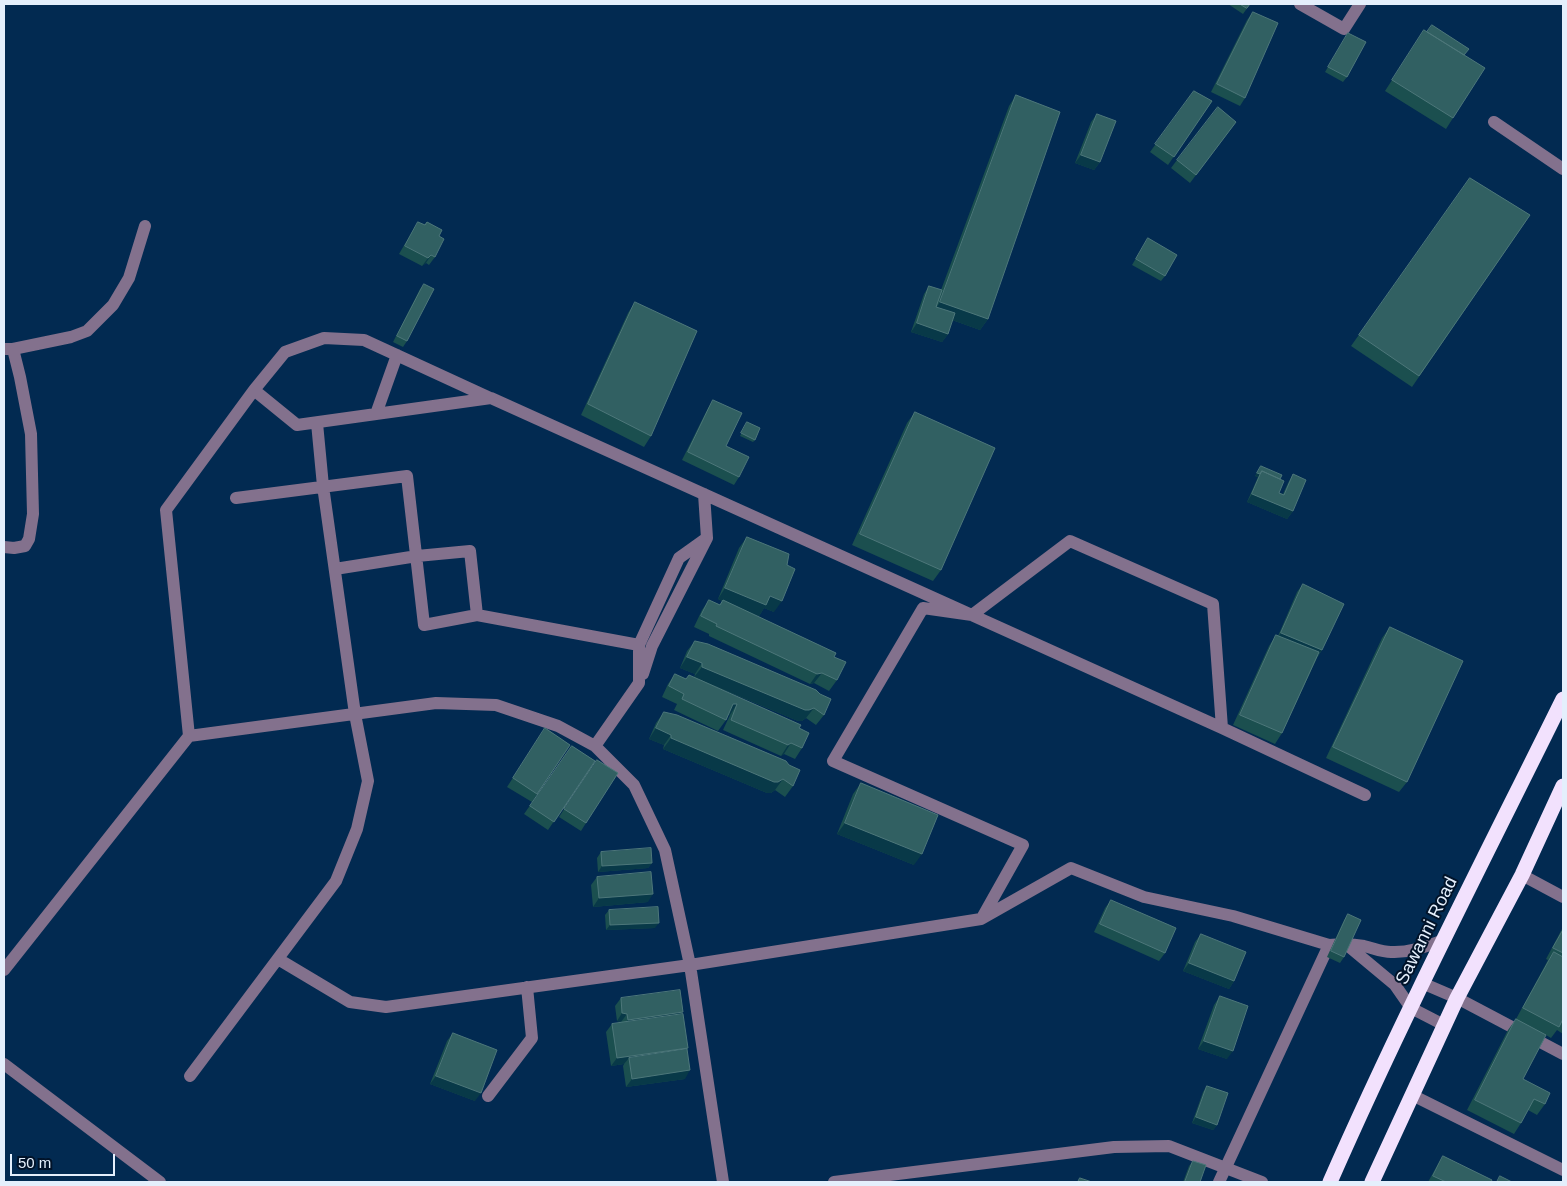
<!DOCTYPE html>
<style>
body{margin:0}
#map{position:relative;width:1567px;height:1186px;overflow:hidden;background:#022a51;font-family:Arial,sans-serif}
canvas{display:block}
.frame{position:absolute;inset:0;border:5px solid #e4effc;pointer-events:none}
.scale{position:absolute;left:10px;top:1154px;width:105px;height:22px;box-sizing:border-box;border:2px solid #e4effc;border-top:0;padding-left:6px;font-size:15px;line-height:18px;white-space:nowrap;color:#e4effc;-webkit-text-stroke:4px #011329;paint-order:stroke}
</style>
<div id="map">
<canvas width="1567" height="1186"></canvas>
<div class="frame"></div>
<div class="scale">50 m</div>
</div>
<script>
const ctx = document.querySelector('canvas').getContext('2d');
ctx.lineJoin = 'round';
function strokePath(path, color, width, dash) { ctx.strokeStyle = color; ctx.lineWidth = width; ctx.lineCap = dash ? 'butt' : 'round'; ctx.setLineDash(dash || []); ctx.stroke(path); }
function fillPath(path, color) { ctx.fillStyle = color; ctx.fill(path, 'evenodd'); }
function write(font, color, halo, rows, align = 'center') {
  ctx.font = font + ' Arial,sans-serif'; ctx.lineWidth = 4; ctx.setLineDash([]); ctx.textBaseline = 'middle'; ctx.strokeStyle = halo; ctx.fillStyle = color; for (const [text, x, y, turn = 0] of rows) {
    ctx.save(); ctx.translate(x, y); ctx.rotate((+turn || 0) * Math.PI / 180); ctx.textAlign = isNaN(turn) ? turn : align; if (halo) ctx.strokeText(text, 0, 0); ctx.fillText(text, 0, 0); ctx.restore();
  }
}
strokePath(new Path2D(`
 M 1300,4 L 1344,29 L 1360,4
 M 1494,122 L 1563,169
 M 4,349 L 13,349 L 71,337 L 87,331 L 113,305 L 129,278 L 145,226
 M 254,390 L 297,425 L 491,398 L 1222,728 L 1365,795
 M 376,414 L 397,355
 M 236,498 L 407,476 L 424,625 L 477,615 L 639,645
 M 4,547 L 14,548 L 25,546 L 29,539 L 33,514 L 31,434 L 20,377 L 13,349
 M 335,569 L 417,556 L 470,551 L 477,615
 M 643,674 L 652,646 L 707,538 L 704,494
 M 189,736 L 166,510 L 254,390 L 285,352 L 324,338 L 364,340 L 490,398
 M 595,746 L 639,683 L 639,645 L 679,558 L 707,538
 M 1522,875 L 1563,897
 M 982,918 L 1023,845 L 833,761 L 923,608 L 972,615 L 1070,541 L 1213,604 L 1222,728
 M 1347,945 L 1395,985 L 1411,1008 L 1444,1025
 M 278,959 L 350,1002 L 386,1007 L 690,965 L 981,919 L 1071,868 L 1144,897 L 1233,916 L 1329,945 C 1340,944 1353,944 1364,946 C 1373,948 1382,952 1391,952 C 1410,953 1427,946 1444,940
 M 4,970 L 189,736 L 436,703 L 496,705 L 558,726 L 595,746 L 634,785 L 665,850 L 690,965 L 723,1182
 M 1422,983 L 1457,998 L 1563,1054
 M 4,1064 L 160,1182
 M 190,1076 L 336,881 L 357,829 L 368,781 L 355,714 L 323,486 L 317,423
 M 1412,1095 L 1563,1170
 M 488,1096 L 532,1038 L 527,987
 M 834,1182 L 1114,1147 L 1169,1146 L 1262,1182
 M 1219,1182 L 1329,945`), '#83718d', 12);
strokePath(new Path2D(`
 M 1330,1182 C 1402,1018 1484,859 1563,699
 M 1372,1182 L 1457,998 L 1522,875 L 1563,786`), '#f2e1fd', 15);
fillPath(new Path2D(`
 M 1228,4 L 1250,4 L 1243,14 Z
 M 1253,12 L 1245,98 L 1240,106 L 1211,92 L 1247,20 Z
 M 1424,30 L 1464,55 L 1453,118 L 1446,129 L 1385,91 Z
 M 1348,33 L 1347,77 L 1343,82 L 1325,72 Z
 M 1194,91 L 1212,101 L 1168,165 L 1150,152 Z
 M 1016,95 L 988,319 L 980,330 L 952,320 L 948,334 L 942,342 L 911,332 L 924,294 L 929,286 L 941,290 L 1009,106 Z
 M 1097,114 L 1100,162 L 1094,170 L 1075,163 L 1091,122 Z
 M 1236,122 L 1190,183 L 1171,168 L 1177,160 Z
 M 1470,178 L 1530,215 L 1412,387 L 1351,346 Z
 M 418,222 L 424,225 L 427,222 L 439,236 L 435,257 L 429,265 L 426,263 L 422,266 L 399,254 L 413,230 Z
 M 1148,238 L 1165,276 L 1161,281 L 1132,265 Z
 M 424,284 L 407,341 L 403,347 L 393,342 L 420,289 Z
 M 635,302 L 651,436 L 644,447 L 581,415 L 628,313 Z
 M 713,400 L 726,446 L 739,477 L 734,485 L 682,460 L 708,408 Z
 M 915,412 L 941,570 L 933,581 L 852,545 L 907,423 Z
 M 747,422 L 755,440 L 753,442 L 740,436 Z
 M 1261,466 L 1280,479 L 1279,493 L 1283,494 L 1288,483 L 1293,474 L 1293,511 L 1287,519 L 1247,502 L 1258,477 L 1255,476 Z
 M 747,537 L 774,612 L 764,608 L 759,616 L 745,610 L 834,657 L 837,680 L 829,691 L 814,683 L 810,684 L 709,636 L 709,634 L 694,627 L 702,610 L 709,600 L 720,605 L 722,601 L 718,599 L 739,548 Z
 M 1303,584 L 1322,650 L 1317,658 L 1282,733 L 1275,744 L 1233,725 L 1269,646 L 1276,635 L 1278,636 L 1297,592 Z
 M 1390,627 L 1407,782 L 1399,792 L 1326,758 L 1382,638 Z
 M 695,641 L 816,690 L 824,715 L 816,725 L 806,718 L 802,721 L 798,721 L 695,678 L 799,728 L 802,748 L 795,759 L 784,754 L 781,756 L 723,730 L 730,715 L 728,715 L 726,720 L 718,731 L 674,710 L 677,704 L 662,697 L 668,684 L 675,674 L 686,679 L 694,677 L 695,674 L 680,668 L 687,651 Z
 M 664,712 L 786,761 L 793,786 L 785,797 L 775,790 L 771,793 L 767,793 L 663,749 L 664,745 L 649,739 L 656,723 Z
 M 545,728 L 570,745 L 532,802 L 507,787 Z
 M 572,746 L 595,761 L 548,830 L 524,814 Z
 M 591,768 L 586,823 L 581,831 L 559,817 Z
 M 861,783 L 914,865 L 837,834 L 853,794 Z
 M 601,852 L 652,863 L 648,868 L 598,872 L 597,858 Z
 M 597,877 L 648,902 L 593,907 L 591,885 Z
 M 1111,900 L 1165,953 L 1159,961 L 1094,932 L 1105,908 Z
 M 609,910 L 655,928 L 606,930 L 605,915 Z
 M 1348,914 L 1344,957 L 1340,963 L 1327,957 L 1344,920 Z
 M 1563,927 L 1563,1034 L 1557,1030 L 1551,1038 L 1546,1035 L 1523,1079 L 1545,1104 L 1537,1115 L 1528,1110 L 1521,1123 L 1514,1134 L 1467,1110 L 1508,1030 L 1516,1019 L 1548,960 L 1546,959 Z
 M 1201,934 L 1234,981 L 1229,989 L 1183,971 L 1195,942 Z
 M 1220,996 L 1227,1059 L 1198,1049 L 1214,1005 Z
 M 621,998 L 681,1014 L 688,1048 L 687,1049 L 685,1079 L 626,1087 L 623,1066 L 624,1064 L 611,1066 L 606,1032 L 612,1024 L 622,1022 L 617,1021 L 615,1006 Z
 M 453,1033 L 475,1101 L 430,1084 L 447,1041 Z
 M 1207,1086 L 1217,1125 L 1213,1130 L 1192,1123 L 1203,1092 Z
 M 1443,1156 L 1491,1182 L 1428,1182 L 1438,1164 Z
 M 1193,1161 L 1200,1182 L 1183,1182 L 1189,1166 Z`), '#1b4f4f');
fillPath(new Path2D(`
 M 1081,155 L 1100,162 L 1094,170 L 1075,163 Z
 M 431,255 L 426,263 L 422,266 L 428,258 Z
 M 940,302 L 988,319 L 980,330 L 933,313 Z
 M 917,323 L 948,334 L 942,342 L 911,332 Z
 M 1257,473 L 1260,474 L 1258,477 L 1255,476 Z
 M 1252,494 L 1293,511 L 1287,519 L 1247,502 Z
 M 725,588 L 770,596 L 782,601 L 774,612 L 764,608 L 759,616 L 718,599 Z
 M 1281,633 L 1322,650 L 1316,658 L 1275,641 Z
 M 687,657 L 702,663 L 695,674 L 680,668 Z
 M 702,667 L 814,708 L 806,718 L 802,721 L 798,721 L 694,677 Z
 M 822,673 L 814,683 L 810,684 L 817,674 Z
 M 733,704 L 737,704 L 730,715 L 726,715 Z
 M 656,728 L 671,735 L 664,745 L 649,739 Z
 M 671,738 L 783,779 L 775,790 L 771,793 L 767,793 L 663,749 Z
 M 791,743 L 784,754 L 781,756 L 788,745 Z
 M 845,823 L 922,854 L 914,865 L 837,834 Z
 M 652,863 L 648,868 L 598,872 L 602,866 Z
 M 653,894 L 648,902 L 593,907 L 599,898 Z
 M 659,923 L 655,928 L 606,930 L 610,925 Z
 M 1189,963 L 1234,981 L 1229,989 L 1183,971 Z
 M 683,1012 L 677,1020 L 622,1028 L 628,1020 Z
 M 622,1013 L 627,1014 L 621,1022 L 617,1021 Z
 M 1204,1041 L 1233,1051 L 1227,1059 L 1198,1049 Z
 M 688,1048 L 682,1056 L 629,1058 L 624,1064 L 611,1066 L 617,1058 Z
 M 690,1070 L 685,1079 L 626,1087 L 632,1079 Z
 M 436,1076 L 481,1093 L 475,1101 L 430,1084 Z
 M 1196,1117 L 1217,1125 L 1213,1130 L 1192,1123 Z`), '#083948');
const building = new Path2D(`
 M 1240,4 L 1250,4 L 1247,8 Z
 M 1253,12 L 1278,23 L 1245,98 L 1217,84 Z
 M 1432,25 L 1469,49 L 1464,55 L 1427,32 Z
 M 1424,30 L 1485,68 L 1453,118 L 1392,80 Z
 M 1348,33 L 1366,42 L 1347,77 L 1328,67 Z
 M 1194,91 L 1212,101 L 1174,157 L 1155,144 Z
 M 1016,95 L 1060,112 L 988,319 L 940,302 Z
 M 1218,107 L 1236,122 L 1196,175 L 1177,160 Z
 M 1097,114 L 1116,121 L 1100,162 L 1081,155 Z
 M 1470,178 L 1530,215 L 1419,376 L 1359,335 Z
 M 418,222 L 425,225 L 427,222 L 442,230 L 439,236 L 444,239 L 435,257 L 431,255 L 428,258 L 405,246 Z
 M 1148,238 L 1177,255 L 1165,276 L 1136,259 Z
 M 424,284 L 434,289 L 407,341 L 397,336 Z
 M 929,286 L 942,290 L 936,307 L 955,313 L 948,334 L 917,323 Z
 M 635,302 L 697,331 L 651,436 L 588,404 Z
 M 713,400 L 742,413 L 726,446 L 749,457 L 739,477 L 688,452 Z
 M 915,412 L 995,448 L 941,570 L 860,534 Z
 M 747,422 L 760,428 L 755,440 L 741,433 Z
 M 1261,466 L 1282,475 L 1280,479 L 1262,471 L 1260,474 L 1257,473 Z
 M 1262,471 L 1284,481 L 1279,493 L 1284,495 L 1293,474 L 1306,480 L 1293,511 L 1252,494 Z
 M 747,537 L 789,554 L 787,565 L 795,569 L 782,601 L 770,596 L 766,605 L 725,588 Z
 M 1303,584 L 1344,604 L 1322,650 L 1281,633 Z
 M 709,600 L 720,605 L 723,600 L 836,653 L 834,657 L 846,662 L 837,680 L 822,673 L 817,674 L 716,626 L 717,624 L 701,616 Z
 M 1390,627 L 1463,661 L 1407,782 L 1333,747 Z
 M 1276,635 L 1319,652 L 1282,733 L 1240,715 Z
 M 695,641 L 708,644 L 816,690 L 820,694 L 831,699 L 824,715 L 814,708 L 809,710 L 805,710 L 702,667 L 702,663 L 687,657 Z
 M 675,674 L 686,679 L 689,675 L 801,725 L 799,728 L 809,733 L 802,748 L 791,743 L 788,745 L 731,720 L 737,704 L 733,704 L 726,720 L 682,699 L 684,694 L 669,686 Z
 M 664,712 L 677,715 L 786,761 L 789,765 L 800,770 L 793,786 L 783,779 L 778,782 L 774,782 L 671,738 L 671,735 L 656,728 Z
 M 545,728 L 570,745 L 537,794 L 513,778 Z
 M 572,746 L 595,761 L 554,822 L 530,806 Z
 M 597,760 L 618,773 L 586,823 L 564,809 Z
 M 861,783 L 938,815 L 922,854 L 845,823 Z
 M 651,848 L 652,863 L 602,866 L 601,852 Z
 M 651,872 L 653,894 L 599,898 L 597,877 Z
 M 1111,900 L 1176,928 L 1165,953 L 1100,924 Z
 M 658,907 L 659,923 L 610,925 L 609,910 Z
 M 1348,914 L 1361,920 L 1344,957 L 1331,951 Z
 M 1563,930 L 1563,953 L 1553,948 Z
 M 1201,934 L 1246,952 L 1234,981 L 1189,963 Z
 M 1554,952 L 1563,957 L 1563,1019 L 1559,1027 L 1523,1008 Z
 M 680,990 L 683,1012 L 628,1020 L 627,1014 L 622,1013 L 621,998 Z
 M 1220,996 L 1248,1006 L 1233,1051 L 1204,1041 Z
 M 683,1014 L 688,1048 L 617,1058 L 612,1024 Z
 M 1516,1019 L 1546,1035 L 1523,1079 L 1550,1093 L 1545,1104 L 1534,1099 L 1521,1123 L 1475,1100 Z
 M 453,1033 L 497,1050 L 481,1093 L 436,1076 Z
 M 687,1049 L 690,1070 L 632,1079 L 629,1058 Z
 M 1207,1086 L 1228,1093 L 1217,1125 L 1196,1117 Z
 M 1443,1156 L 1492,1180 L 1491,1182 L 1446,1182 L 1433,1176 Z
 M 1193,1161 L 1206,1165 L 1200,1182 L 1185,1182 Z
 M 1500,1176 L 1512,1182 L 1497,1182 Z
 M 1080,1178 L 1092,1182 L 1078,1182 Z`);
fillPath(building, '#316062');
strokePath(building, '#4d777a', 1);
write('18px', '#e4effc', '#011329', [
 ["Sawanni Road",1427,931,-64]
]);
</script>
